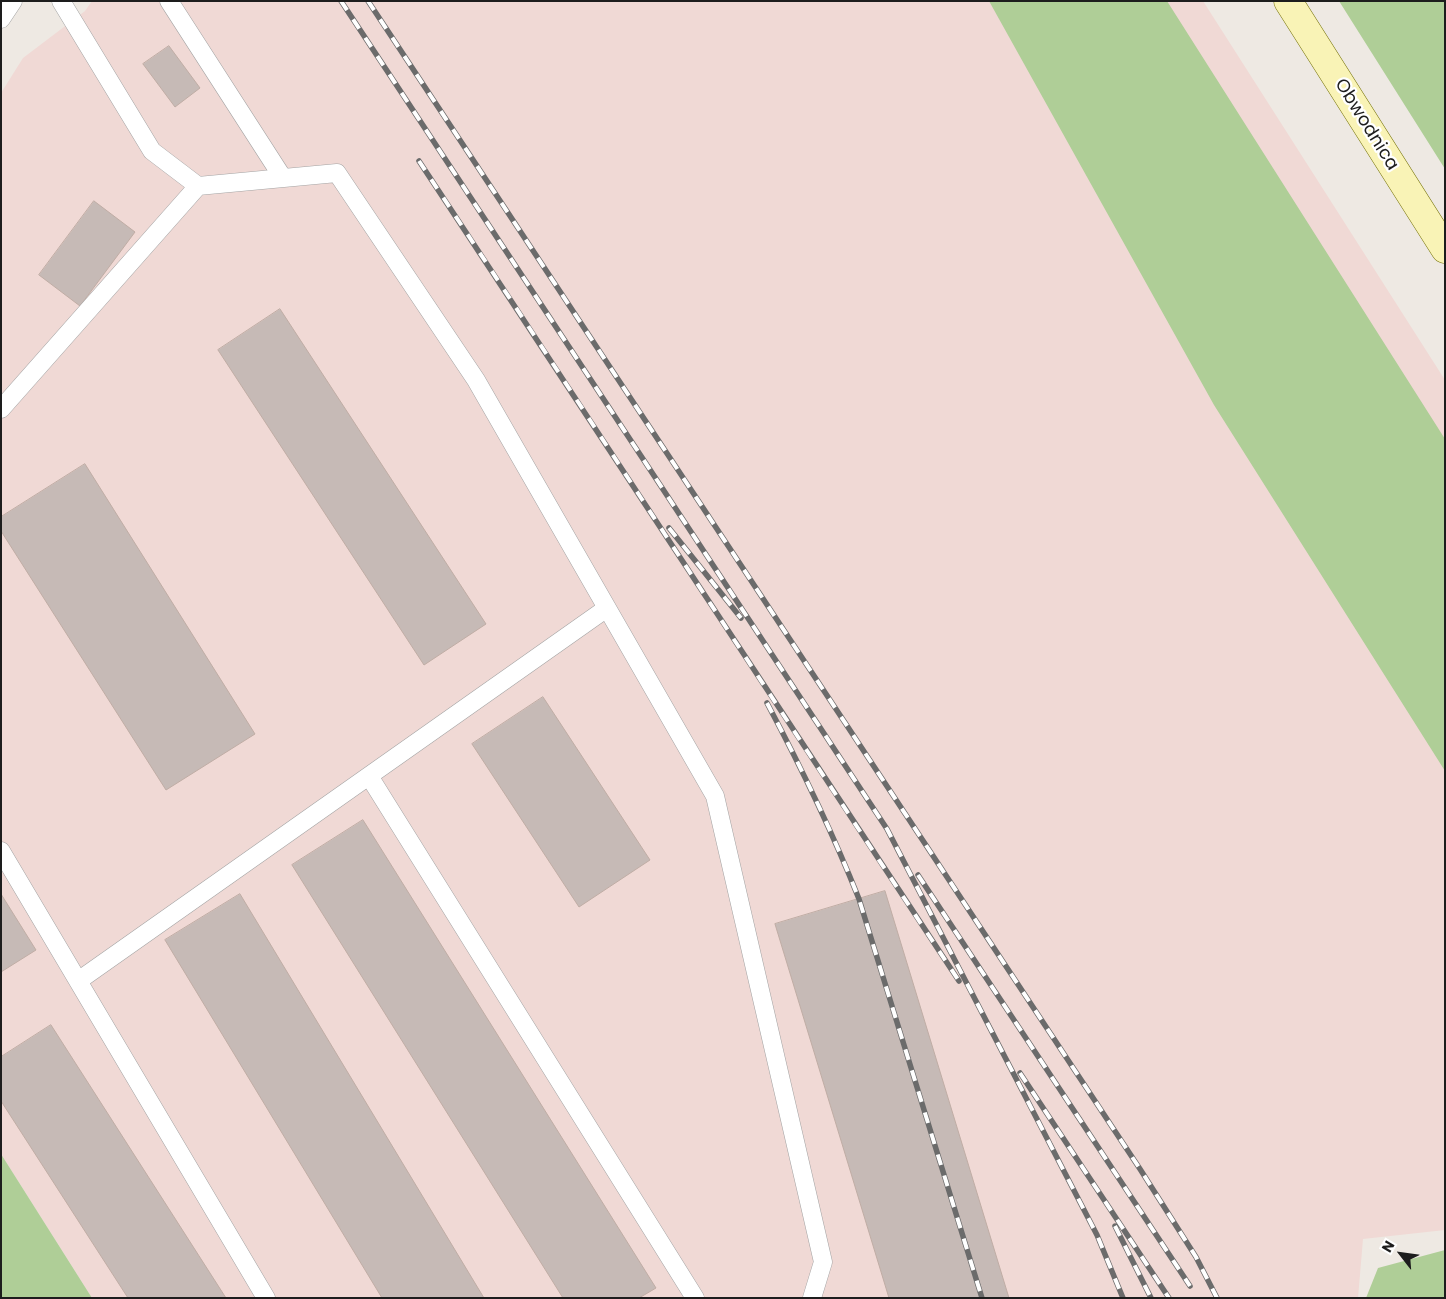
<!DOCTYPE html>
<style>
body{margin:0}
#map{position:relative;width:1446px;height:1299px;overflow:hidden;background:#eee9e3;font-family:Poppins,sans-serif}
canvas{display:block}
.frame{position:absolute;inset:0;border:2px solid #1d1d1d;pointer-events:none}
.north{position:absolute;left:1376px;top:1229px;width:50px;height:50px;-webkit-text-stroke:4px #fff;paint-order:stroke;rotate:300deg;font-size:14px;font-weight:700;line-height:20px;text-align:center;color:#1d1d1d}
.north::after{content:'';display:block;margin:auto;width:18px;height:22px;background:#1d1d1d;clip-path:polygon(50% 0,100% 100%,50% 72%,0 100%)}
</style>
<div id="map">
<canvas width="1446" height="1299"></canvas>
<div class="frame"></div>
<div class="north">N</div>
</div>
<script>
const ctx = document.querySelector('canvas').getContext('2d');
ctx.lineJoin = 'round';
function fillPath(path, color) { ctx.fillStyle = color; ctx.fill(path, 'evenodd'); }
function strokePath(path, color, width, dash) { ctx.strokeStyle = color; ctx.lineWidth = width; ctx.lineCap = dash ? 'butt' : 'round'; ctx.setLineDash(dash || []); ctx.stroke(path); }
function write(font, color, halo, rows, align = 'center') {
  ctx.font = font + ' Poppins,sans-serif'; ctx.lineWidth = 4.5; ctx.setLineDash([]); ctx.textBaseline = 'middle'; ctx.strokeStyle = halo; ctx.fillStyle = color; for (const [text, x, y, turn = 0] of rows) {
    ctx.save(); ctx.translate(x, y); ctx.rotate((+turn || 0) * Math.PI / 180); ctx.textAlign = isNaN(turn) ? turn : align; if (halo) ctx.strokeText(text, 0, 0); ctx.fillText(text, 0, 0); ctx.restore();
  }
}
fillPath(new Path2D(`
 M 92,1 L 1203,1 L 1445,380 L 1445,1230 L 1363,1239 L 1358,1298 L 92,1298 L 1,1154 L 1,93 L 23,58 L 85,11 Z`), '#f0d9d5');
fillPath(new Path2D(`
 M 989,1 L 1167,1 L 1445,439 L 1445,771 L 1214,405 Z
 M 1339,1 L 1445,1 L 1445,169 Z
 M 1,1154 L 92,1298 L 1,1298 Z
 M 1445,1250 L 1445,1298 L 1366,1298 L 1378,1268 Z`), '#afce97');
const building = new Path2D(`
 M 169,46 L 200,88 L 175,107 L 143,64 Z
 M 94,201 L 135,232 L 80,306 L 39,275 Z
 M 280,309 L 486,624 L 424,665 L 218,350 Z
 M 85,464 L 255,734 L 166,790 L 1,531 L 1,517 Z
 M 543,697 L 650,860 L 579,907 L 472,744 Z
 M 363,820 L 656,1288 L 639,1298 L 563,1298 L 292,865 Z
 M 885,891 L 1009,1298 L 889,1298 L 775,924 Z
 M 1,894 L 36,950 L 1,972 Z
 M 240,894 L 484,1298 L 382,1298 L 165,940 Z
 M 51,1025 L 226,1298 L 128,1298 L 1,1101 L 1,1057 Z`);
fillPath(building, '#c6bab6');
strokePath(building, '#c0ada5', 1);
const service = new Path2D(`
 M 61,1 L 152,151 L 198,186 L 337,173 L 476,380 L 715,796 L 823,1262 L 812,1298
 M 169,1 L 283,178
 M 1,19 L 13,1
 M 1,409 L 198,186
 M 369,776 L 695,1298
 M 1,851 L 266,1298
 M 78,981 L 607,608`);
const secondary = new Path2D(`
 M 1288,1 L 1445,249`);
strokePath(service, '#a4a4a4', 19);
strokePath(secondary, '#737005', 29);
strokePath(service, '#fff', 18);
strokePath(secondary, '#f9f3b6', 28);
const rail = new Path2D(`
 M 341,1 L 887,829 L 1097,1235 L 1123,1298
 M 368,1 L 1140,1169 L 1196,1257 L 1217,1298
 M 419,161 C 600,434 778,708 959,981
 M 669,528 L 741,618
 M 767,703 C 801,767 832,831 859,899 L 982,1298
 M 918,875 L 1190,1286
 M 1020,1073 L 1169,1298
 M 1115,1226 L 1151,1298`);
strokePath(rail, '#6b6b6b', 5.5);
strokePath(rail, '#fff', 4, [11]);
write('18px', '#1d1d1d', '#fff', [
 ["Obwodnica",1366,125,58]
]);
</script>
